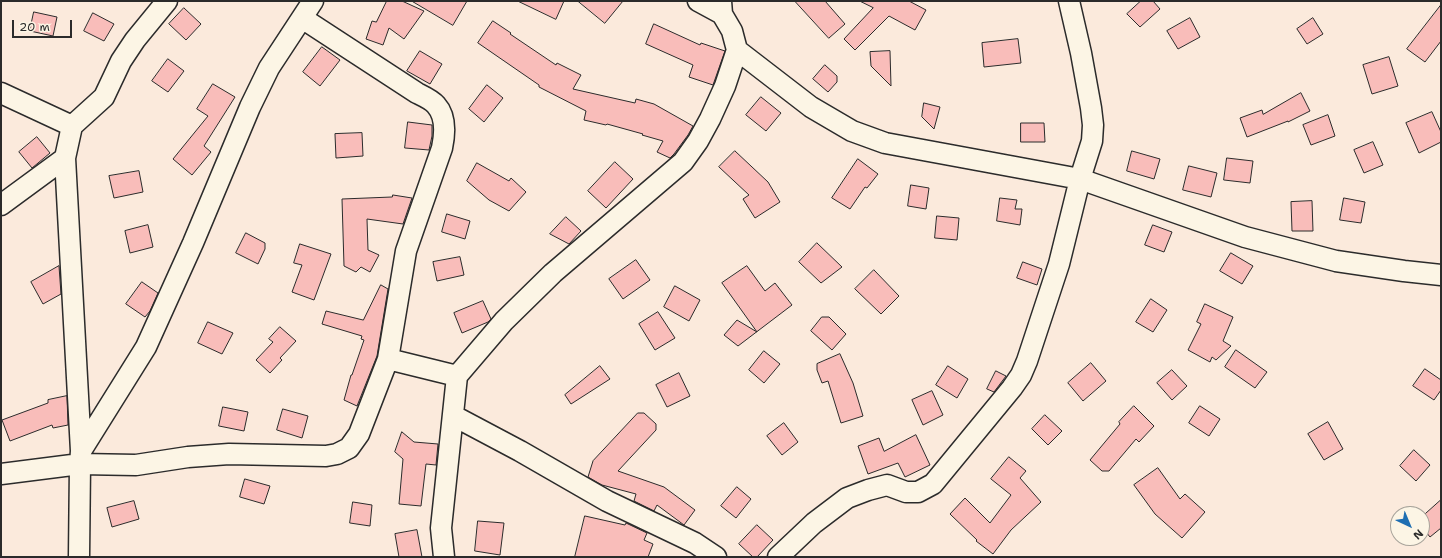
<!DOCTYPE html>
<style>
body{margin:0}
#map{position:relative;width:1442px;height:558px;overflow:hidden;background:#fbeadc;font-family:"Shantell Sans",sans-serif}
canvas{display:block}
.frame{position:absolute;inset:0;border:2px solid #2b2b2b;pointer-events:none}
.north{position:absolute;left:1390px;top:506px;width:40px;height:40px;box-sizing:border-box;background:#fcf5e5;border:1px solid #a8a49b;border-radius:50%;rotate:136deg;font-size:11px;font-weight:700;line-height:16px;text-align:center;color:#2b2b2b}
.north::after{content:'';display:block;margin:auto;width:14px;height:18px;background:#1f6fb2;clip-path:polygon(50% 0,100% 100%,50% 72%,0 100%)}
.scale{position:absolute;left:12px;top:20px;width:60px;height:18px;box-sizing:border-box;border:2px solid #2b2b2b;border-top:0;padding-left:5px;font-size:12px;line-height:14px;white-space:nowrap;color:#2b2b2b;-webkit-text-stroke:3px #fcf5e5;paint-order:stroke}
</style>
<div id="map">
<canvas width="1442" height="558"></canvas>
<div class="frame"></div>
<div class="north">N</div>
<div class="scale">20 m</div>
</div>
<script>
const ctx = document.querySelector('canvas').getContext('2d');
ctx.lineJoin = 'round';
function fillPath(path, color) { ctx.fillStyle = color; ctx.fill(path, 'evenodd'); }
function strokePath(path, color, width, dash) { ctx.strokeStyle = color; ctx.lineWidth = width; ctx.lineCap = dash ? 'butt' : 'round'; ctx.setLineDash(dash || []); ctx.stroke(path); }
const building = new Path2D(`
 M 387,1 L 402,1 L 424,11 L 404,39 L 389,28 L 383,45 L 366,39 L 372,21 L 376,22 Z
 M 412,1 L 467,1 L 453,25 Z
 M 518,1 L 564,1 L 556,19 Z
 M 578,1 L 623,1 L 605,23 Z
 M 795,1 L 825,1 L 845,24 L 829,38 Z
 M 860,1 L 909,1 L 926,10 L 915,30 L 889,16 L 855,50 L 844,39 L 873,8 Z
 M 1141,1 L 1153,1 L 1160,9 L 1140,27 L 1127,14 Z
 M 1441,5 L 1441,41 L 1425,62 L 1407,49 Z
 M 184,8 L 201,24 L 186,40 L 169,24 Z
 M 34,12 L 57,17 L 53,36 L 30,31 Z
 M 93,13 L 114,24 L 104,41 L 84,31 Z
 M 1190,18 L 1200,37 L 1178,49 L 1167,31 Z
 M 1313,18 L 1323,34 L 1307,44 L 1297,29 Z
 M 493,21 L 511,33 L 510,34 L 556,65 L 557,63 L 581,75 L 573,89 L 635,103 L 636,99 L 654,104 L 693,126 L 688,135 L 674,154 L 670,158 L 657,152 L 663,141 L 642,135 L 643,134 L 607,124 L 606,125 L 584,120 L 586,111 L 539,87 L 539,85 L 478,43 Z
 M 654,24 L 700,45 L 701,43 L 725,51 L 713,85 L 689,77 L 693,65 L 646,44 Z
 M 1018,39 L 1021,63 L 984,67 L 982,43 Z
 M 322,47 L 340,60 L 320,86 L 303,72 Z
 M 420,51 L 442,64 L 430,84 L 407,71 Z
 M 890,51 L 891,86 L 871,66 L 870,52 Z
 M 1389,57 L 1398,86 L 1372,94 L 1363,65 Z
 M 168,59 L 184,71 L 168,92 L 152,81 Z
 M 825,65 L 837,76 L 837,82 L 828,92 L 813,79 Z
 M 213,84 L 235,97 L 204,146 L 211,152 L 192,175 L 173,159 L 208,116 L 197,109 Z
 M 487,85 L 503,98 L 484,122 L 469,109 Z
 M 1301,93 L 1310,111 L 1288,122 L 1288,121 L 1247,137 L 1240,118 L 1262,110 L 1263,114 Z
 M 761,97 L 781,113 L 766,131 L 746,115 Z
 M 924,103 L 940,107 L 934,129 L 922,117 Z
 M 1432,112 L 1441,132 L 1441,142 L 1419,153 L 1406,123 Z
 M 1328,115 L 1335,136 L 1311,145 L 1303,125 Z
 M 408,122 L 432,125 L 432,136 L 429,150 L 405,148 Z
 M 1021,123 L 1044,123 L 1045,142 L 1021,142 Z
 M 362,133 L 363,156 L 336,158 L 335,134 Z
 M 37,137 L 50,153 L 32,168 L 19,152 Z
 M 1373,142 L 1383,165 L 1364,173 L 1354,150 Z
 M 735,151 L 768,182 L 780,202 L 755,218 L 743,199 L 749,195 L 719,167 Z
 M 1132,151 L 1160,159 L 1154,179 L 1127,171 Z
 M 1227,158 L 1253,161 L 1250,183 L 1224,180 Z
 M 858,159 L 878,174 L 867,188 L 865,187 L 850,209 L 832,198 Z
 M 615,162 L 633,179 L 606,208 L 588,191 Z
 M 477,163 L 509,181 L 511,178 L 526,192 L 509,211 L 489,200 L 467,181 Z
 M 1189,166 L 1217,173 L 1211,197 L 1183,190 Z
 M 139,171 L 143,192 L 114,198 L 109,176 Z
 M 911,185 L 929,188 L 926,209 L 908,206 Z
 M 393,195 L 412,198 L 403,224 L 367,219 L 368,250 L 379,255 L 370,272 L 361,267 L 356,272 L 344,266 L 342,199 L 392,197 Z
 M 1000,198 L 1017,200 L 1015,209 L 1022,209 L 1020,225 L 997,221 Z
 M 1344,198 L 1365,202 L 1361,223 L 1340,220 Z
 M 1312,201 L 1313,231 L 1292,231 L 1291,202 Z
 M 447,214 L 470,221 L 465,239 L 442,232 Z
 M 937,216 L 959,218 L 957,240 L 935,238 Z
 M 566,217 L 581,231 L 569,244 L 550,234 Z
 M 148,225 L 153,247 L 130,253 L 125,231 Z
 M 1153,225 L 1172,232 L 1164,252 L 1145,245 Z
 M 246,233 L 265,243 L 265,249 L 258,264 L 236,253 Z
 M 817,243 L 842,267 L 821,283 L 799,262 Z
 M 300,244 L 331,254 L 314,300 L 292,292 L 302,265 L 294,263 Z
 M 1231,253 L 1253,266 L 1242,284 L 1220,271 Z
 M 460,257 L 464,275 L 437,281 L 433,262 Z
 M 636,260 L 650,280 L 623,299 L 609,279 Z
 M 1023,262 L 1042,269 L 1037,285 L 1017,278 Z
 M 59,266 L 61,294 L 43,304 L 31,282 Z
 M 747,266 L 765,291 L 775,283 L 792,305 L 738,346 L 724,335 L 737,320 L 757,332 L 722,283 Z
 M 874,270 L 899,296 L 881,314 L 855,289 Z
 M 142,282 L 158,293 L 150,311 L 145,317 L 126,304 Z
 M 381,285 L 388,289 L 377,356 L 357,406 L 344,400 L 351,375 L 352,375 L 364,340 L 361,339 L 362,336 L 322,324 L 326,311 L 363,320 Z
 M 675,286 L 700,300 L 689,321 L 664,307 Z
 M 1151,299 L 1167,310 L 1153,332 L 1136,322 Z
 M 483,301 L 491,319 L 488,322 L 462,333 L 454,313 Z
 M 1205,304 L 1233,317 L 1223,341 L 1231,346 L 1216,360 L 1212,357 L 1210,362 L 1188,350 L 1201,324 L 1197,322 Z
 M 658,312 L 675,338 L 655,350 L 639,324 Z
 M 822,317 L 829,317 L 846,334 L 832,350 L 811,331 Z
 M 208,322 L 233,333 L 222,354 L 198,343 Z
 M 280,327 L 296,341 L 280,358 L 282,360 L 270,373 L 256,360 L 273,342 L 269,339 Z
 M 1236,350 L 1267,372 L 1255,388 L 1225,367 Z
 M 764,351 L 780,364 L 764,383 L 749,370 Z
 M 840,354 L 853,383 L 863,416 L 841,423 L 828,381 L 822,383 L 817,370 L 817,364 Z
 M 1091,363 L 1106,381 L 1083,401 L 1068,383 Z
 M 600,366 L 610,379 L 571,404 L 565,395 Z
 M 948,366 L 968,379 L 957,398 L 936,385 Z
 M 1425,369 L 1441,380 L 1441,390 L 1434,400 L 1413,386 Z
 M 1172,370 L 1187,386 L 1172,400 L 1157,383 Z
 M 996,371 L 1006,376 L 994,392 L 987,389 Z
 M 679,373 L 690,396 L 667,407 L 656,385 Z
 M 932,391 L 943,415 L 923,425 L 912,400 Z
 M 67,396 L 68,425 L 53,428 L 52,425 L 10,441 L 2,420 L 48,403 L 48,400 Z
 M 1134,406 L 1154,426 L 1139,442 L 1136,439 L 1109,471 L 1102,471 L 1090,460 L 1120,424 L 1119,422 Z
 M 1200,406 L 1220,419 L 1209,436 L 1189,423 Z
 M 223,407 L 248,412 L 244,431 L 219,426 Z
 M 283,409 L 308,416 L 302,438 L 277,430 Z
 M 638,413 L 644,413 L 656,424 L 656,430 L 618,471 L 664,487 L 695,510 L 684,525 L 657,505 L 654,511 L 634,501 L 636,494 L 602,485 L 588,477 L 593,461 Z
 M 1045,415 L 1062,431 L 1048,445 L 1032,429 Z
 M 1328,422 L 1343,449 L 1324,460 L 1308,434 Z
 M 784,423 L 798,442 L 782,455 L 767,436 Z
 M 402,432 L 414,442 L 438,444 L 436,465 L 426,464 L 421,506 L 399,504 L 403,459 L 395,452 Z
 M 916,435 L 930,465 L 905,477 L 898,463 L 868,474 L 858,446 L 879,438 L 884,451 Z
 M 1414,450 L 1430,465 L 1416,481 L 1400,466 Z
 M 1009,457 L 1026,471 L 1020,478 L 1041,502 L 1011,530 L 993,554 L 976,541 L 977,540 L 950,514 L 965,498 L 990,523 L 1011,495 L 991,479 Z
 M 1158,468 L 1180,499 L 1185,494 L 1205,512 L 1182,538 L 1155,514 L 1134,485 Z
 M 245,479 L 270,486 L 264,504 L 240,497 Z
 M 737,487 L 751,499 L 736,518 L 721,506 Z
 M 1441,500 L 1441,528 L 1430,537 L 1422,527 L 1422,517 Z
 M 134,501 L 139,519 L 112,527 L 107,508 Z
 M 353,502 L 372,505 L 370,526 L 350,523 Z
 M 585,516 L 625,525 L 626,523 L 647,533 L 644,540 L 653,544 L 648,557 L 575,557 Z
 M 478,521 L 504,523 L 500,555 L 475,551 Z
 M 757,525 L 773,540 L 757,557 L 753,557 L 739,544 Z
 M 417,530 L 422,557 L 399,557 L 395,534 Z`);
fillPath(building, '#f9bdba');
strokePath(building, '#2b2b2b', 1);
const street = new Path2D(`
 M 698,1 L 722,14
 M 737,50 L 811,107 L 852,131 L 885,143 L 1080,179 L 1092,141 L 1093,125 L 1091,108 L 1081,53 L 1069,1
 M 1,93 L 72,126
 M 1,205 L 65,158
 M 388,359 L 457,376
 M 454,416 L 520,451 L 607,501 L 695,543 L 716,557
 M 81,451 L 146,347 L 193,243 L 250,107 L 269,68 L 313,1
 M 1,474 L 80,464 L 136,465 L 188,457 L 229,454 L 326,456 L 337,454 L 349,448 L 359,434 L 388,359 L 406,251 L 442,148 C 445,134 446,116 436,105 C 432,100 423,96 417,93 L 302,18
 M 79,557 L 80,464 L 81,451 L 65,158 L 72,126 L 104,97 L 121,61 L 135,40 L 167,1
 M 444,557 L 441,528 L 457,376 L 504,321 L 553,273 L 683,162 L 698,141 L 710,119 L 725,86 L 737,50 L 732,31 L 722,14 L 721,1
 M 778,557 L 814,523 L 847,498 L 868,490 L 887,485 L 906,492 L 918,492 L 933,484 L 1012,388 L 1021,375 L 1027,361 L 1059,264 L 1080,179 L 1245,237 L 1336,261 L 1404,271 L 1441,275`);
strokePath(street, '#2b2b2b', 23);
strokePath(street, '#fcf5e5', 20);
</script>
